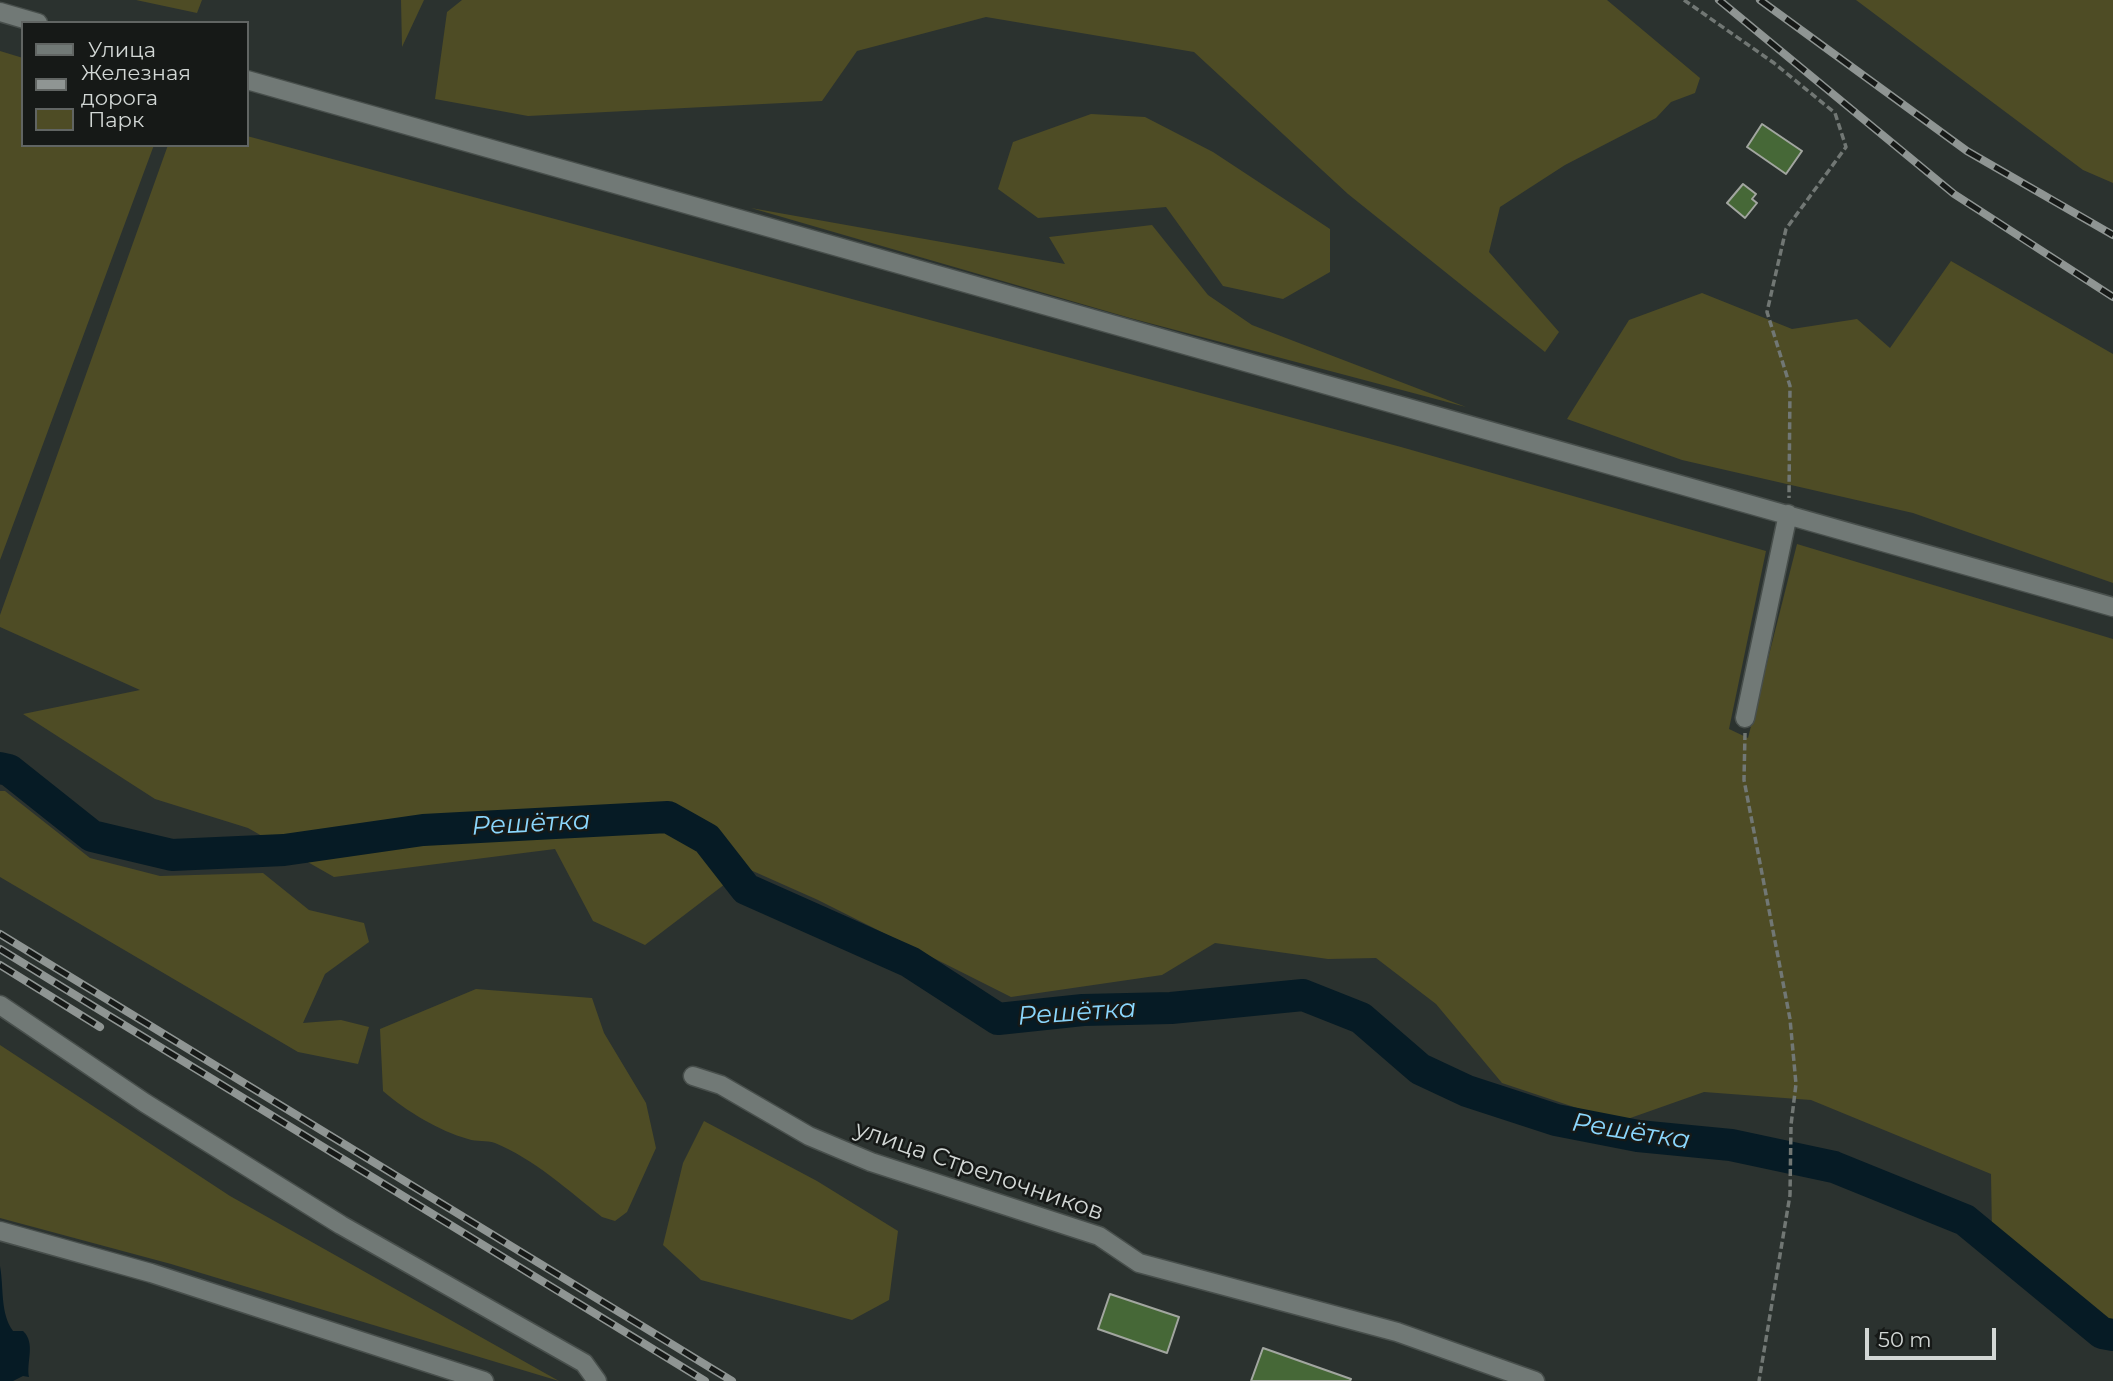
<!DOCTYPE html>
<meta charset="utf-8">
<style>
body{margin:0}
#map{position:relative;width:2113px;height:1381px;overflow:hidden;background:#2b322f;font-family:Montserrat,sans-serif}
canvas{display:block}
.legend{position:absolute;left:21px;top:21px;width:228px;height:126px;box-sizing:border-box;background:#161917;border:2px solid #616563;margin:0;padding:9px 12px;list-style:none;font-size:21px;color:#d2d7d5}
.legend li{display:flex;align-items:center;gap:14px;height:35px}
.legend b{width:35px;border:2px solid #616563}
.scale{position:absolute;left:1865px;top:1328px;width:131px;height:32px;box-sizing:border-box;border:4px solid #d2d7d5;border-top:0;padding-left:9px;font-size:21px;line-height:24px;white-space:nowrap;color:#d2d7d5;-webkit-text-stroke:5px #161917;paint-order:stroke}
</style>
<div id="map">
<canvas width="2113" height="1381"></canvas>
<ul class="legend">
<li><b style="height:9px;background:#717976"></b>Улица</li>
<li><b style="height:9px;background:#8f9593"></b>Железная дорога</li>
<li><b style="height:19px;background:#4e4c25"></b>Парк</li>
</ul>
<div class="scale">50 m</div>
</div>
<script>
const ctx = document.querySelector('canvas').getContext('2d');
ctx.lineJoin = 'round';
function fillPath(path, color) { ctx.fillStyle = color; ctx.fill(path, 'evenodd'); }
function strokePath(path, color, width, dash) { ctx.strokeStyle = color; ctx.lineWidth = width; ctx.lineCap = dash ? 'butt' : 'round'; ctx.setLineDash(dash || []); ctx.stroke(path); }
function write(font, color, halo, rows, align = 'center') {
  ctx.font = font + ' Montserrat,sans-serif'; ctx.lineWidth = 5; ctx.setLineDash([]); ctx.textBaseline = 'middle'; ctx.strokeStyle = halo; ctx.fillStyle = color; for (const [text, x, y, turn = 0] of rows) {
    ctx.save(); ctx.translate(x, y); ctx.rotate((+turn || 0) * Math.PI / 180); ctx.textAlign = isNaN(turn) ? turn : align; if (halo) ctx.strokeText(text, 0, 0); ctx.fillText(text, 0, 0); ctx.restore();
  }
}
fillPath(new Path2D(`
 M 136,0 L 202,0 L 197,13 Z
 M 401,0 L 424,0 L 402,47 Z
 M 462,0 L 1607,0 L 1700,78 L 1695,93 L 1671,102 L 1656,118 L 1565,165 L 1500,207 L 1489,252 L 1559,332 L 1545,352 L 1348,194 L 1194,52 L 986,17 L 857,51 L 822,101 L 528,116 L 435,99 L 447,12 Z
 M 1856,0 L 2113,0 L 2113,183 L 2083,170 Z
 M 0,51 L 23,58 L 23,145 L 154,145 L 0,560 Z
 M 1091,114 L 1145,117 L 1213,152 L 1330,229 L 1330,272 L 1283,299 L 1223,286 L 1166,207 L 1038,218 L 998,189 L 1013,142 Z
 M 247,136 L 1401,447 L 1766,551 L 1729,729 L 1748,738 L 1797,544 L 2113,639 L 2113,1330 L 1992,1233 L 1991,1174 L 1811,1100 L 1704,1092 L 1619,1122 L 1502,1083 L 1436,1004 L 1376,958 L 1328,959 L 1215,943 L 1162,975 L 1011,997 L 818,900 L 746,868 L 645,945 L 593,921 L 555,849 L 334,877 L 248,828 L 155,799 L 23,714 L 140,690 L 0,627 L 0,615 L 168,145 L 247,145 Z
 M 751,208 L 1065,264 L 1049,237 L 1152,225 L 1208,295 L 1252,325 L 1466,407 L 1130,318 Z
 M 1951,261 L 2113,354 L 2113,583 L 1913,513 L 1682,460 L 1567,419 L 1629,320 L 1702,293 L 1792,329 L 1857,319 L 1890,348 Z
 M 0,791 L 5,791 L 90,858 L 160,876 L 263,873 L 309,910 L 364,923 L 369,942 L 325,974 L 303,1023 L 341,1020 L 369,1027 L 358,1064 L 298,1052 L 0,877 Z
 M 476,989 L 592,998 L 604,1033 L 646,1103 L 656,1148 L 627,1212 L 615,1221 L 602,1217 C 569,1191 534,1159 495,1143 C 486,1140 477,1142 468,1139 C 439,1131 406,1111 383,1091 L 380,1029 Z
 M 0,1045 L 230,1196 L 559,1381 L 171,1264 L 0,1218 Z
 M 704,1121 L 817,1181 L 898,1231 L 889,1300 L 852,1320 L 701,1280 L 663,1245 L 683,1163 Z`), '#4e4c25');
fillPath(new Path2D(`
 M 0,1266 C 4,1288 0,1313 13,1331 L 23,1331 C 36,1343 26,1362 29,1377 L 23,1376 L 13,1381 L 0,1381 Z`), '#061b25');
strokePath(new Path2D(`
 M 0,768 L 9,770 L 92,836 L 172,855 L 284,850 L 423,830 L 668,817 L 707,839 L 746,889 L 910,962 L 998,1019 L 1083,1010 L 1171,1008 L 1303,995 L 1361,1018 L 1420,1069 L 1467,1091 L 1556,1120 L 1638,1136 L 1731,1145 L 1834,1167 L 1965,1220 L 2102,1333 L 2113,1335`), '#061b25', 32);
const building = new Path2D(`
 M 1762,124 L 1802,151 L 1786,174 L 1747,147 Z
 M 1743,184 L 1756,194 L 1752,199 L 1757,203 L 1745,218 L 1727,203 Z
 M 1110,1294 L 1179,1317 L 1167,1353 L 1098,1329 Z
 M 1263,1348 L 1351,1379 L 1350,1381 L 1251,1381 Z`);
fillPath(building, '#466837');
strokePath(building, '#a2a6a0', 2);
const minor = new Path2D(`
 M 0,12 L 38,23
 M 247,80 L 2113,607
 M 1745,718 L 1788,514
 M 0,1005 L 145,1103 L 341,1225 L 584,1363 L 597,1381
 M 693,1076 L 721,1085 L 809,1136 L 871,1162 L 1099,1236 L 1139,1263 L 1397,1332 L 1535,1381
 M 0,1231 L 151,1273 L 484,1381`);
strokePath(minor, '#484f4c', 21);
strokePath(new Path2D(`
 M 1684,0 L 1774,63 L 1835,113 L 1846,147 L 1786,229 L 1767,312 L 1790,386 L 1789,498
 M 1745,733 L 1744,780 L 1790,1019 L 1796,1084 L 1791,1125 L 1790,1195 L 1759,1381`), '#717774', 3.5, [7, 3.5]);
strokePath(minor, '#717976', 18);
const rail = new Path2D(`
 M 1719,0 L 1954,194 L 2113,297
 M 1760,0 L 1967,151 L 2113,235
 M 0,934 L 732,1381
 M 0,949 L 705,1381
 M 0,965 L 100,1027`);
strokePath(rail, '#8f9593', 8);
strokePath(rail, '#161917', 5, [16]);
write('24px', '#d2d7d5', '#161917', [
 ["улица Стрелочников",979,1171,19]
]);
write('italic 26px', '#8ad6fc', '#161917', [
 ["Решётка",531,824,-3],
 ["Решётка",1077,1013,-4],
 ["Решётка",1631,1132,9]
]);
</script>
